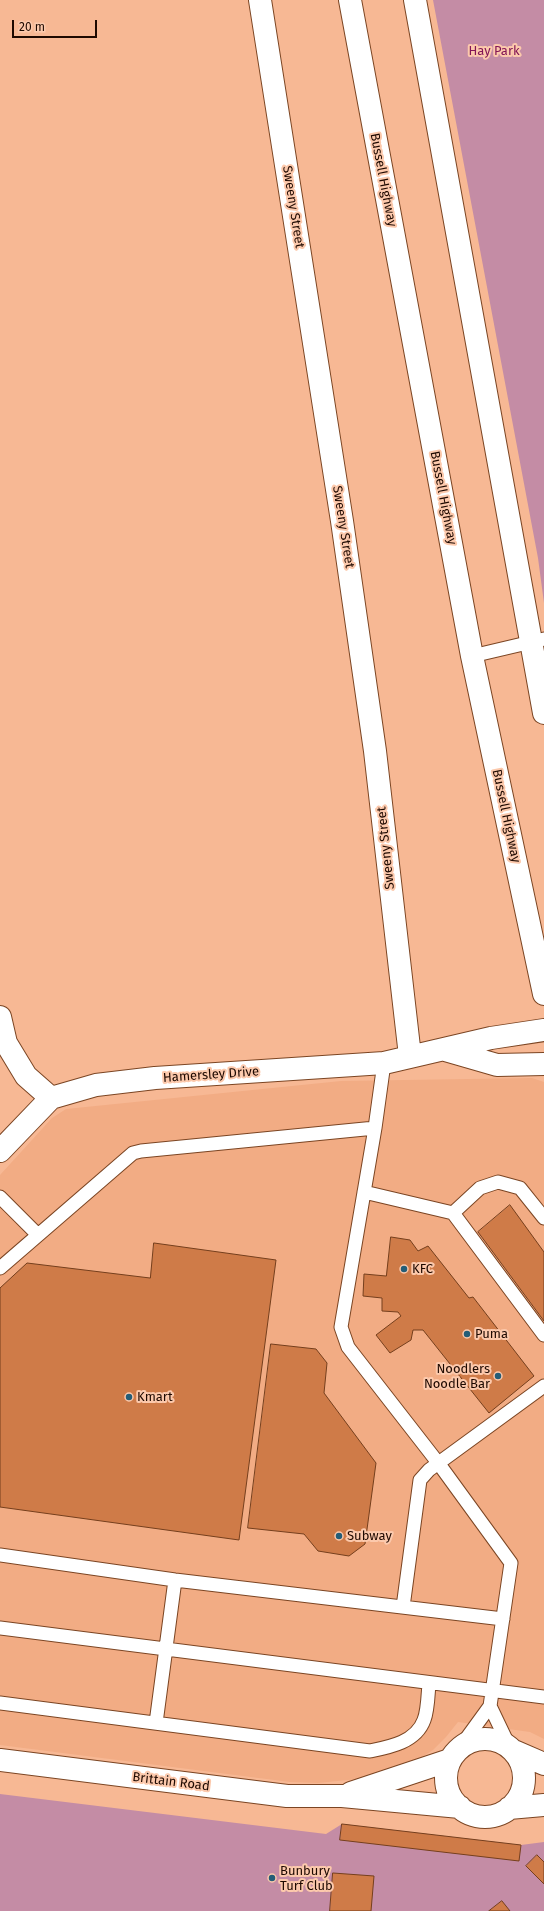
<!DOCTYPE html>
<style>
body{margin:0}
#map{position:relative;width:544px;height:1911px;overflow:hidden;background:#f7b894;font-family:"Fira Sans",sans-serif}
canvas{display:block}
.scale{position:absolute;left:12px;top:20px;width:85px;height:18px;box-sizing:border-box;border:2px solid #1e0900;border-top:0;padding-left:5px;font-size:12px;line-height:14px;white-space:nowrap;color:#1e0900;-webkit-text-stroke:3px #fcc9ac;paint-order:stroke}
</style>
<div id="map">
<canvas width="544" height="1911"></canvas>
<div class="scale">20 m</div>
</div>
<script>
const ctx = document.querySelector('canvas').getContext('2d');
ctx.lineJoin = 'round';
function fillPath(path, color) { ctx.fillStyle = color; ctx.fill(path, 'evenodd'); }
function strokePath(path, color, width, dash) { ctx.strokeStyle = color; ctx.lineWidth = width; ctx.lineCap = dash ? 'butt' : 'round'; ctx.setLineDash(dash || []); ctx.stroke(path); }
function write(font, color, halo, rows, align = 'center') {
  ctx.font = font + ' "Fira Sans",sans-serif'; ctx.lineWidth = 4; ctx.setLineDash([]); ctx.textBaseline = 'middle'; ctx.strokeStyle = halo; ctx.fillStyle = color; for (const [text, x, y, turn = 0] of rows) {
    ctx.save(); ctx.translate(x, y); ctx.rotate((+turn || 0) * Math.PI / 180); ctx.textAlign = isNaN(turn) ? turn : align; if (halo) ctx.strokeText(text, 0, 0); ctx.fillText(text, 0, 0); ctx.restore();
  }
}
fillPath(new Path2D(`
 M 532,1078 L 544,1082 L 544,1739 L 530,1732 L 458,1722 L 446,1737 L 433,1750 L 408,1766 L 367,1778 L 318,1783 L 290,1782 L 0,1745 L 0,1175 L 52,1118 L 66,1109 L 341,1081 Z`), '#f2ac84');
fillPath(new Path2D(`
 M 433,0 L 544,0 L 544,603 L 538,558 Z
 M 0,1794 L 326,1834 L 342,1824 L 521,1845 L 544,1842 L 544,1911 L 0,1911 Z`), '#c48ca5');
const building = new Path2D(`
 M 510,1205 L 544,1252 L 544,1321 L 478,1232 Z
 M 391,1237 L 410,1240 L 418,1251 L 428,1246 L 469,1298 L 473,1297 L 534,1376 L 489,1413 L 423,1330 L 413,1330 L 411,1340 L 390,1353 L 376,1335 L 401,1316 L 398,1312 L 382,1311 L 382,1298 L 363,1296 L 364,1274 L 386,1276 Z
 M 154,1243 L 276,1260 L 239,1540 L 0,1507 L 0,1288 L 27,1263 L 150,1278 Z
 M 271,1344 L 316,1349 L 327,1363 L 324,1393 L 376,1463 L 365,1544 L 349,1556 L 318,1551 L 304,1534 L 248,1528 Z
 M 342,1824 L 521,1845 L 519,1861 L 340,1840 Z
 M 537,1855 L 544,1862 L 544,1884 L 526,1866 Z
 M 333,1873 L 374,1876 L 371,1911 L 330,1911 Z
 M 502,1901 L 510,1911 L 489,1911 Z`);
fillPath(building, '#cf7b48');
strokePath(building, '#753f1d', 1);
const service = new Path2D(`
 M 472,656 L 544,639
 M 384,1063 L 375,1128 L 341,1327 L 348,1347 L 439,1464 L 511,1563 L 490,1706 L 510,1748
 M 364,1192 L 453,1213 L 544,1335
 M 0,1197 L 38,1235
 M 453,1213 L 480,1188 L 498,1182 L 520,1188 L 544,1218
 M 0,1268 L 133,1153 L 141,1151 L 375,1128
 M 0,1555 L 175,1580 L 503,1619
 M 403,1607 L 420,1480 L 429,1470 L 544,1386
 M 0,1628 L 544,1697
 M 0,1703 L 370,1751 C 390,1747 416,1742 424,1720 C 428,1710 428,1694 429,1683
 M 156,1723 L 175,1580
 M 458,1750 L 490,1706`);
const minor = new Path2D(`
 M 260,0 L 342,521 L 375,751 L 410,1056
 M 0,1017 L 6,1043 L 26,1076 L 51,1098
 M 445,1050 L 497,1065 L 544,1064
 M 0,1151 L 51,1098 L 96,1085 L 155,1078 L 384,1063 L 491,1038 L 544,1030`);
const secondary = new Path2D(`
 M446 1778a39 39 0 1 1 78 0a39 39 0 1 1-78 0Z
 M 514,1751 L 544,1764
 M 0,1760 L 287,1796 L 342,1796 L 460,1807
 M 351,1793 L 450,1760
 M 509,1808 L 544,1805`);
const primary = new Path2D(`
 M 350,0 L 472,656 L 544,994
 M 415,0 L 544,713`);
strokePath(service, '#7b4523', 15);
strokePath(minor, '#7b4523', 24);
strokePath(secondary, '#7b4523', 24);
strokePath(primary, '#7b4523', 24);
strokePath(service, '#fff', 13);
strokePath(minor, '#fff', 22);
strokePath(secondary, '#fff', 22);
strokePath(primary, '#fff', 22);
for (const [x, y, r, color] of [
 [404,1269,4,"#245d77"],
 [467,1334,4,"#245d77"],
 [498,1376,4,"#245d77"],
 [129,1397,4,"#245d77"],
 [339,1536,4,"#245d77"],
 [272,1878,4,"#245d77"]
]) { const dot = new Path2D(); dot.arc(x, y, r, 0, 2 * Math.PI); ctx.fillStyle = color; ctx.fill(dot); strokePath(dot, '#fcc9ac', 1.5); }
write('13px', '#831656', '#fcc9ac', [
 ["Hay Park",494,51]
]);
write('13px', '#1e0900', '#fcc9ac', [
 ["Bussell Highway",383,180,79],
 ["Sweeny Street",293,207,81],
 ["Bussell Highway",443,498,79],
 ["Sweeny Street",343,527,81],
 ["Bussell Highway",506,816,78],
 ["Sweeny Street",386,848,-96],
 ["Hamersley Drive",211,1075,-4],
 ["Brittain Road",171,1782,7]
]);
write('13px', '#1e0900', '#fcc9ac', [
 ["KFC",412,1269],
 ["Puma",475,1334],
 ["Noodlers",490,1369,"right"],
 ["Noodle Bar",490,1384,"right"],
 ["Kmart",137,1397],
 ["Subway",347,1536],
 ["Bunbury",280,1871],
 ["Turf Club",280,1886]
], 'left');
</script>
